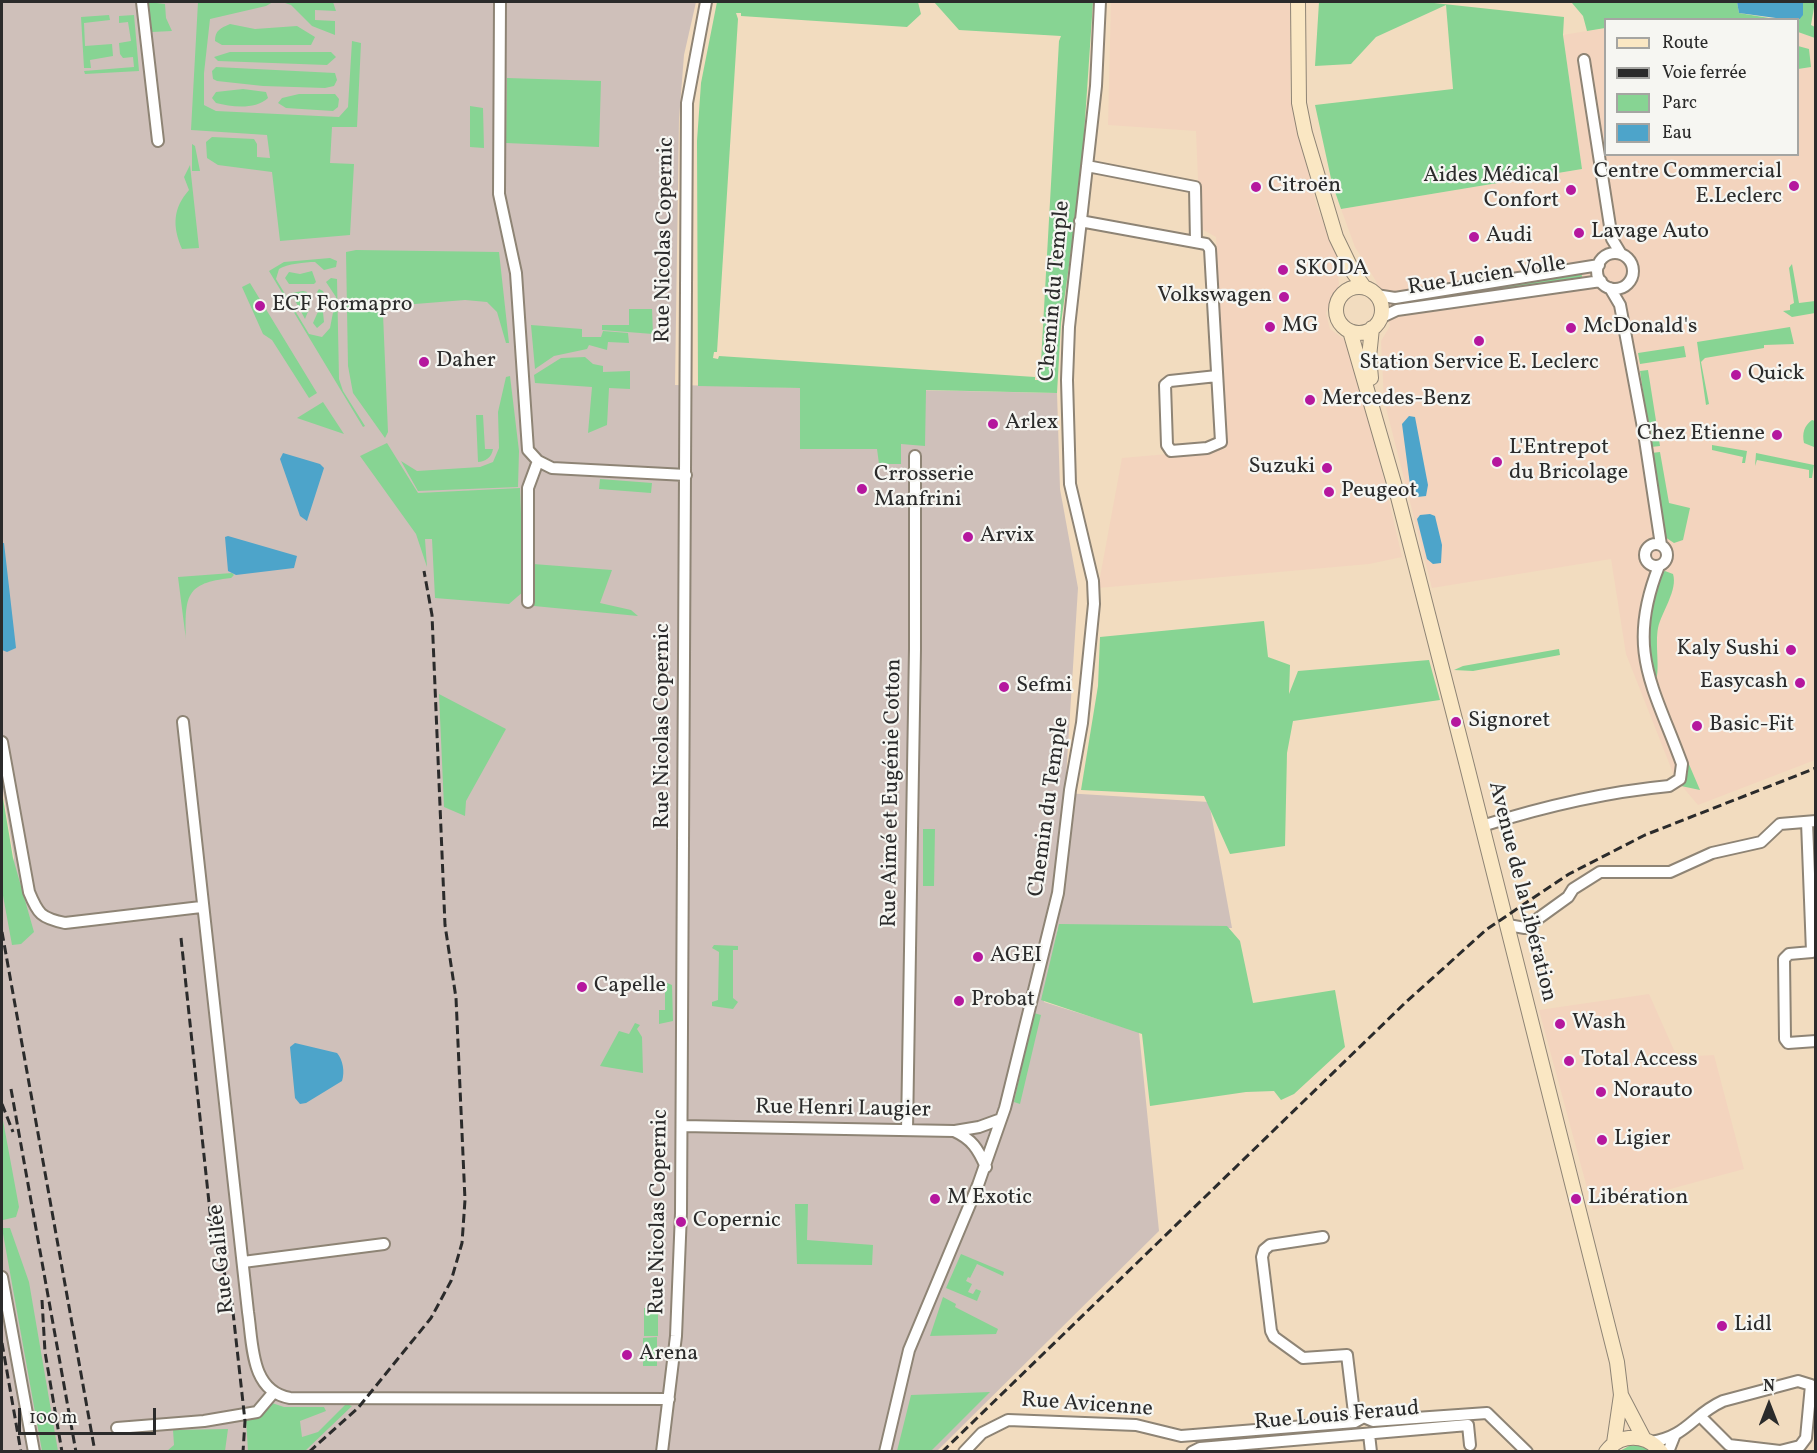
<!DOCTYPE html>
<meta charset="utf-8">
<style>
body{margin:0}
#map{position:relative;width:1817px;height:1453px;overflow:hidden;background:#f2dcbf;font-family:Vollkorn,serif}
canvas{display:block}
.frame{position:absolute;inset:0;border:3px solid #2b2b2b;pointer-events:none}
.legend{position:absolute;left:1604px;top:18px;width:195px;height:138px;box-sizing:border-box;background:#f6f6f2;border:2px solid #a5a5a2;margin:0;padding:8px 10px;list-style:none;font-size:18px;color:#2b2b2b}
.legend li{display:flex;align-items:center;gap:12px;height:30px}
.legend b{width:30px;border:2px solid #a5a5a2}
.north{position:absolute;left:1739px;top:1375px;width:60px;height:60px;-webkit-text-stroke:4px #f6f6f2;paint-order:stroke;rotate:0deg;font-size:16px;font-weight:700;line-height:24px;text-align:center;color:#2b2b2b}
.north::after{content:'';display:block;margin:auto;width:21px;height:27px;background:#2b2b2b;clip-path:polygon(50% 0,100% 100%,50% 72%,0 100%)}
.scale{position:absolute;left:18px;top:1408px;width:138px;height:27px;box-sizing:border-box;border:3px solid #2b2b2b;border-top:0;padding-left:8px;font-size:18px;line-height:21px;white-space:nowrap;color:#2b2b2b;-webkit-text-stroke:4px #f6f6f2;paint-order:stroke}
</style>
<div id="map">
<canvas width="1817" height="1453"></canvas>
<div class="frame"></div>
<ul class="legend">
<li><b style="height:8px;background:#fae7c3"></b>Route</li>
<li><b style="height:8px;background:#2b2b2b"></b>Voie ferrée</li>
<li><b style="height:16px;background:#87d493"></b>Parc</li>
<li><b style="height:16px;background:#4da4ca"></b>Eau</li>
</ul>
<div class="north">N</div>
<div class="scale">100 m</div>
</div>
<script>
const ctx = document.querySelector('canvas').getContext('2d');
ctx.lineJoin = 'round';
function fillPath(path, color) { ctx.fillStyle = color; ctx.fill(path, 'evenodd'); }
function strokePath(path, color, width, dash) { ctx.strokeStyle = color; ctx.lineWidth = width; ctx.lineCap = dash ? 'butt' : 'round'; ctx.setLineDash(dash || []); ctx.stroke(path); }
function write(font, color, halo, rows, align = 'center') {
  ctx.font = font + ' Vollkorn,serif'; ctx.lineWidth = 4.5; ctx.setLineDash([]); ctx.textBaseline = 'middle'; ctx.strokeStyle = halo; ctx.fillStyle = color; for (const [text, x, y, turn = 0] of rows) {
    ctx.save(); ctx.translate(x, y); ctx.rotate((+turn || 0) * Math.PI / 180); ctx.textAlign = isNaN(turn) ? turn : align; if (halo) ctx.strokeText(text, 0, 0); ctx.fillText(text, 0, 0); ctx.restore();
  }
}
fillPath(new Path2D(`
 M 1111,2 L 1291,2 L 1290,98 L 1317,207 L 1336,254 L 1339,285 L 1326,313 L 1330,329 L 1345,340 L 1367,406 L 1402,557 L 1369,564 L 1098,588 L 1122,458 L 1226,449 L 1216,237 L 1200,228 L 1196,131 L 1108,125 Z
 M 1605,28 L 1606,154 L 1798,154 L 1798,32 L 1815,38 L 1815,760 L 1698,805 L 1675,778 L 1626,654 L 1611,559 L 1432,588 L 1384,400 L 1381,341 L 1390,326 L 1376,281 L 1355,247 L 1341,209 L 1582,169 L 1563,35 Z
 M 1649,994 L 1677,1057 L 1714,1055 L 1744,1169 L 1593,1210 L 1539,1010 Z`), '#f3d4be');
fillPath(new Path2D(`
 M 2,2 L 696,2 L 684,55 L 679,119 L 675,385 L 1057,393 L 1060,489 L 1078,588 L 1065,793 L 1209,802 L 1232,928 L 1058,928 L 1044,1002 L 1139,1032 L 1159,1231 L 937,1451 L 2,1451 L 2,854 L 10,906 L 14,857 L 2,785 Z`), '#cfc0ba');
fillPath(new Path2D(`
 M 148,2 L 165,4 L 166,18 L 172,31 L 152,32 Z
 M 198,2 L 273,2 L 266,6 L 210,19 L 204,73 L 204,105 L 216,111 L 339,117 L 348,107 L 352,41 L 361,43 L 357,127 L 332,127 L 330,163 L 354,164 L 350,235 L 280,241 L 272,172 L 218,165 L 207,158 L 206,142 L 212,137 L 254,139 L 257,144 L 257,157 L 270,158 L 267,135 L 191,130 Z
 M 282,2 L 333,2 L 336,11 L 315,10 L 315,20 L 335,21 L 335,35 L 312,26 L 291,5 Z
 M 717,2 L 918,2 L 921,14 L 907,27 L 741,16 L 741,13 L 736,13 L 738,19 L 717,352 L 714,352 L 713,358 L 718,359 L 719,356 L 1035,377 L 1035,380 L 1040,380 L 1059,41 L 1061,36 L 959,30 L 934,2 L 1093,2 L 1081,179 L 1061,323 L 1057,393 L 926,390 L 925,446 L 901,444 L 901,464 L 879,464 L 877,449 L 800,449 L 800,388 L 698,386 L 697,141 L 701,83 Z
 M 1319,2 L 1425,2 L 1564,17 L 1563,35 L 1582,169 L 1341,209 L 1332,183 L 1315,105 L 1453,89 L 1446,5 L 1376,37 L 1351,64 L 1315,66 Z
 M 1556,2 L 1737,2 L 1739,13 L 1775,19 L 1606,20 L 1605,28 L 1587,31 L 1583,16 L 1572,3 Z
 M 1803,2 L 1815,2 L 1811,25 L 1815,27 L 1815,38 L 1798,32 C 1797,20 1803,13 1803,2 Z
 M 109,15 L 110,20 L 84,23 L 85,46 L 112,44 L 113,56 L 90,60 L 91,68 L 84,68 L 81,17 Z
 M 134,15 L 139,71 L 85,74 L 84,71 L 134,67 L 133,57 L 123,58 L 120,54 L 119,43 L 131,41 L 128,22 L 119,23 L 119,16 Z
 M 230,24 L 255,29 L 297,26 L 315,37 L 311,45 L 222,45 L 215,41 C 215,30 221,28 230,24 Z
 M 1798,46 L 1809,49 L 1811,67 L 1798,69 Z
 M 230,52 L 331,52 L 336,57 L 327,65 L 218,61 L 214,57 Z
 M 216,67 L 335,73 L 337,80 L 334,86 L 325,88 L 263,86 L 217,81 L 213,79 L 212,71 Z
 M 507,78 L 601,81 L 599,147 L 506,143 Z
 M 243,89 L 266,92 L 268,98 C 255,110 232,107 216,103 L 212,98 L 216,92 Z
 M 299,94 L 335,94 L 339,99 L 338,107 L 333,111 L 286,108 L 278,103 L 282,98 Z
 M 470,106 L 483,108 L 484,148 L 470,147 Z
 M 192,144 L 195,146 L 200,171 L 192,171 Z
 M 190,165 L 199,248 L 182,249 C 172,226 173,208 189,190 L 184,177 Z
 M 356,250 L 499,252 L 509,343 L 506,343 L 497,312 L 487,302 L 465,300 L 390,306 L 383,314 L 388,432 L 385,438 L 353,393 L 348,366 L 346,252 Z
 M 330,258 L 337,261 L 336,267 L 324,270 L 315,262 C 305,262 287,264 279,269 L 276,279 L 309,334 L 322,337 L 330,328 L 336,297 L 326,282 L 331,278 L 337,279 L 339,379 L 343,391 L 365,426 L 363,427 L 269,271 L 284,262 Z
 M 1792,264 L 1799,303 L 1815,301 L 1815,313 L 1792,317 L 1783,311 L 1790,310 L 1790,305 L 1794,303 L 1789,268 Z
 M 312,271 L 316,282 L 314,284 L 289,284 L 285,278 L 289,272 L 300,274 Z
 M 1581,273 L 1583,279 L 1399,307 L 1398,302 Z
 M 250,283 L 317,393 L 309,398 L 272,340 L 263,334 L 242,287 Z
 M 319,289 L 323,291 L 327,299 L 323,312 L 324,322 L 317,328 L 313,323 L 320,307 L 317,292 Z
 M 303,291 L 307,292 L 311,304 L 305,319 L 291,293 Z
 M 629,309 L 652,309 L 653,334 L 602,330 L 602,325 L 629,325 Z
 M 531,325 L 582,329 L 582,337 L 601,337 L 603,331 L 628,333 L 629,343 L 608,342 L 607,350 L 589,345 L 587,349 L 554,356 L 535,369 Z
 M 1790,327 L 1794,344 L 1764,345 L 1764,348 L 1705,358 L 1701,362 L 1709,404 L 1706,405 L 1697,342 Z
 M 1684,346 L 1686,357 L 1640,364 L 1638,353 Z
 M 585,357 L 593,364 L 603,366 L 603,372 L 630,371 L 630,389 L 609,388 L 607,425 L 588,433 L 592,387 L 535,383 L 534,375 L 561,358 Z
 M 1648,370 L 1660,446 L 1651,447 L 1640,371 Z
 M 510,376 L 519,451 L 518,487 L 418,491 L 401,461 L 417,471 L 480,467 L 493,462 L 499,448 L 498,412 L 506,377 Z
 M 323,402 L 344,434 L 297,418 Z
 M 476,415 L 483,415 L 485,449 L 493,449 C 492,457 485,462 478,462 Z
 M 1812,420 L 1815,421 L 1814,447 L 1804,443 C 1802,433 1804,426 1812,420 Z
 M 387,443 L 418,493 L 520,488 L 524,591 L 509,604 L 435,598 L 432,539 L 425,539 L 427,567 L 416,534 L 360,456 Z
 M 1712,445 L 1747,451 L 1745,463 L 1742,463 L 1743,457 L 1712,450 Z
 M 1660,452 L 1669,503 L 1690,508 L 1683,540 L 1674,543 L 1665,537 L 1651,453 Z
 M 1756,453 L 1814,465 L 1812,478 L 1809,478 L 1809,470 L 1757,460 L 1755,466 Z
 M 600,479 L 652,483 L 651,493 L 599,489 Z
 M 533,564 L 612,570 L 600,603 L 631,610 L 638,616 L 534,606 Z
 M 1665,571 L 1673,574 C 1678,590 1662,611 1658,628 C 1655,644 1660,669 1656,680 C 1643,644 1651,610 1659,574 Z
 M 232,573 L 234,575 L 231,578 C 185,583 185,596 186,640 L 178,577 Z
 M 1264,621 L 1268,657 L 1290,665 L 1289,694 L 1298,671 L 1429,660 L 1440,700 L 1293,721 L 1287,753 L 1285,846 L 1230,854 L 1204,796 L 1081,790 L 1098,686 L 1100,637 Z
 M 1559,649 L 1560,655 L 1473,671 L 1454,670 L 1463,666 Z
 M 439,694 L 506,729 L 466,801 L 465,816 L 444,807 Z
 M 1688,762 L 1700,790 L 1681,786 L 1688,772 Z
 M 2,792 L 13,858 L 34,932 L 21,944 L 12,945 L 2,890 Z
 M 923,829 L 935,829 L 934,886 L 923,886 Z
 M 1059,924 L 1227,926 L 1240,941 L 1253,1003 L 1335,990 L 1345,1047 L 1294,1094 L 1281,1100 L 1274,1091 L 1246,1092 L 1150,1106 L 1142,1034 L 1041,1000 Z
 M 714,945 L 738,946 L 738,950 L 733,950 L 733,998 L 738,1002 L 733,1009 L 712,1006 L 712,1002 L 718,1000 L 719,952 L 712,948 Z
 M 665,982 L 672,985 L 673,1021 L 659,1024 L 659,1010 L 665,1010 Z
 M 1034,1013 L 1041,1015 L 1020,1104 L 1014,1102 Z
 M 635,1023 L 640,1025 L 637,1029 L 642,1037 L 643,1073 L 600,1066 L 619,1031 L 629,1034 Z
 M 2,1115 L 19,1207 L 16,1217 L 3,1220 Z
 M 795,1204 L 808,1204 L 807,1240 L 873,1245 L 872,1265 L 797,1264 Z
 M 2,1228 L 10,1228 L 29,1282 L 58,1451 L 42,1451 Z
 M 961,1254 L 1004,1272 L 1003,1276 L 977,1264 L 970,1278 L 968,1277 L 966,1281 L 972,1284 L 968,1292 L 973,1294 L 976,1289 L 981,1291 L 977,1301 L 946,1288 Z
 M 943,1297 L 956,1304 L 955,1307 L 998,1329 L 996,1334 L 930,1336 Z
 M 658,1307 L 658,1336 L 644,1336 L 644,1308 Z
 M 657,1337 L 657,1366 L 643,1366 L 643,1338 Z
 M 990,1392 L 931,1451 L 897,1451 L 911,1395 Z
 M 272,1403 L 284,1407 L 324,1407 L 326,1411 L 300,1421 L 302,1437 L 318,1432 L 346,1404 L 352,1406 L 305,1451 L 248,1451 L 246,1419 L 258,1416 Z
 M 228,1429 L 225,1451 L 167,1451 L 174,1445 L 173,1430 Z
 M 1638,1445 L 1651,1451 L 1618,1452 L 1629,1446 Z`), '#87d493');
fillPath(new Path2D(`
 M 1737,2 L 1803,2 L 1803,15 L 1798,21 L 1739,13 Z
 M 1409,416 L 1415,417 L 1428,485 L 1426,496 L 1417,497 L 1411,492 L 1402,424 Z
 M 283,453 L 320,464 L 324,468 L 307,521 L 300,516 L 280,459 Z
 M 1430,514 L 1435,516 L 1442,545 L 1441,563 L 1433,564 L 1427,559 L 1417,519 L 1420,515 Z
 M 228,536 L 297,556 L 294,568 L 236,575 L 228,571 L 225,537 Z
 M 2,543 L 4,543 L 16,648 L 7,652 L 2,650 Z
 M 295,1043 L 337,1053 C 343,1060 345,1072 342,1081 L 306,1103 L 300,1104 L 295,1098 L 290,1047 Z`), '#4da4ca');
const street = new Path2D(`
 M 142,2 L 158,141
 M 500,2 L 499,194 L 516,273 L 528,450 L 538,461 L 552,468 L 686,475
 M 1584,60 L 1612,239 L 1621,254
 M 1087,166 L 1195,187 L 1196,242
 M 1080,221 L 1206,244 L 1210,249 L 1221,442 L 1207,448 L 1171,451 L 1167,445 L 1165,385 L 1170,381 L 1217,376
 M1597 271a18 18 0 1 1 36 0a18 18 0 1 1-36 0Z
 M 1610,288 L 1620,305 L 1644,433 L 1661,545
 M 1376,295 L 1395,298 L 1599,265
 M 1380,318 L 1397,310 L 1601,281
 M1645 555a11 11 0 1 1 22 0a11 11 0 1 1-22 0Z
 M 528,602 L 528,488 L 538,461
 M 183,722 L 248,1312 C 253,1344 250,1391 290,1398 L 669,1399
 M 2,742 L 29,892 C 38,914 41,918 65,923 L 201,907
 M 1807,822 L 1812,952 L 1789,954 L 1784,959 L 1785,1039 L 1788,1043 L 1816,1041
 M 1482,826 C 1542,807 1606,792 1669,786 L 1680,779 L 1682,764 C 1654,687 1625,651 1659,566
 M 1508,925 L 1525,928 L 1568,897 L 1573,889 L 1600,872 L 1670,872 L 1712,853 L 1761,842 L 1780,824 L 1816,821
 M 682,1126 L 954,1131 C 972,1139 978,1149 986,1167
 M 907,1130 L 915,649 L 915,456
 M 955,1131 L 979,1127 L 1001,1119
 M 1323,1237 L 1270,1245 L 1264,1250 L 1262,1257 L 1271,1331 L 1274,1337 L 1303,1358 L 1347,1355 L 1354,1413 L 1373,1421 L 1487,1413 L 1527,1452
 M 243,1262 L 384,1244
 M 2,1277 L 34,1452
 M 117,1428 L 204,1421 L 257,1412 L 273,1393
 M 1369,1434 L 1371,1452
 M 1651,1442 C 1688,1436 1692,1415 1723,1401 L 1798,1381 L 1811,1385 L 1806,1438 L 1800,1446 L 1780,1451 L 1729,1445 L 1700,1416
 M 662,1452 L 676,1336 L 681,1213 L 687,103 L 706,2
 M 885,1452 L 909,1350 L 978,1185 L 1005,1108 L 1058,893 L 1070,790 L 1082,723 L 1094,604 L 1093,581 L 1070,484 L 1067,380 L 1069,327 L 1096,86 L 1100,2
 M 964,1452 L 982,1433 L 1008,1420 L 1136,1425 L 1181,1436 L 1355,1422 L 1364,1417
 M 1192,1452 L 1200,1448 L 1468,1425 L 1470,1445
 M 1668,1452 L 1674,1437`);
const secondary = new Path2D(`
 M 1298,2 L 1299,103 L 1305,133 L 1336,237 L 1353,272 L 1364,287
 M1336 310a23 23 0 1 1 46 0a23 23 0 1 1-46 0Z
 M 1350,331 L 1398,497 L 1466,762 L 1617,1362 L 1621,1395 L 1614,1443
 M 1371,378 L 1369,357 L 1372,328
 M 1621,1395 L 1644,1439
 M 1606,1452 C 1620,1433 1646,1433 1661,1452`);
strokePath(street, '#8e8475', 14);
strokePath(secondary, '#8e8475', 16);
strokePath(street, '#fff', 10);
strokePath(secondary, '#fae7c3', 14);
strokePath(new Path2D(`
 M 2,932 L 95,1452
 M 181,938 L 210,1212 L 214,1240 L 231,1294 L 245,1421 L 243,1452
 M 11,1089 L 76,1452
 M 2,1104 L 13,1132
 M 42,1300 L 45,1352 L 62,1452
 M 2,1343 L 21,1452
 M 309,1452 L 358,1408 L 431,1318 L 451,1281 L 462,1243 L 465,1200 L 456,998 L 445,925 L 432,615 L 424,571
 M 942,1452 L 1405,1003 L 1487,929 L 1569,874 L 1645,835 L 1816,768`), '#2b2b2b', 3, [9, 4.5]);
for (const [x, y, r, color] of [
 [1794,186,6,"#b5179e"],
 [1256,187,6,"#b5179e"],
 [1571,190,6,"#b5179e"],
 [1579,233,6,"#b5179e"],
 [1474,237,6,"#b5179e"],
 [1283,270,6,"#b5179e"],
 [1284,297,6,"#b5179e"],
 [260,306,6,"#b5179e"],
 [1270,327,6,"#b5179e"],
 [1571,328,6,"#b5179e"],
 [1479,341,6,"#b5179e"],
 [424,362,6,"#b5179e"],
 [1736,375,6,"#b5179e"],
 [1310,400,6,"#b5179e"],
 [993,424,6,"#b5179e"],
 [1777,435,6,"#b5179e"],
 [1497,462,6,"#b5179e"],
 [1327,468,6,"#b5179e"],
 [862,489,6,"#b5179e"],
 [1329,492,6,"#b5179e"],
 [968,537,6,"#b5179e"],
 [1791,650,6,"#b5179e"],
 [1800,683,6,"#b5179e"],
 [1004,687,6,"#b5179e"],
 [1456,722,6,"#b5179e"],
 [1697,726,6,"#b5179e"],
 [978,957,6,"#b5179e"],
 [582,987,6,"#b5179e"],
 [959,1001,6,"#b5179e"],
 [1560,1024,6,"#b5179e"],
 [1569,1061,6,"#b5179e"],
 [1601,1092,6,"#b5179e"],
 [1602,1140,6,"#b5179e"],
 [935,1199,6,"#b5179e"],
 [1576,1199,6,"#b5179e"],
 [681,1222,6,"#b5179e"],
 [1722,1326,6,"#b5179e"],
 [627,1355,6,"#b5179e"]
]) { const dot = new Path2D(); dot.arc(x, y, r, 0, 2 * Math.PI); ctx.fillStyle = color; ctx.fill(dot); strokePath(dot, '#f6f6f2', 2); }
write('22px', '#2b2b2b', '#f6f6f2', [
 ["Centre Commercial",1782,173,"right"],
 ["E.Leclerc",1782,198,"right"],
 ["Aides Médical",1559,177,"right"],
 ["Confort",1559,202,"right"],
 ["Citroën",1268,187],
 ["Lavage Auto",1591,233],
 ["Audi",1486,237],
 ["SKODA",1295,270],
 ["Volkswagen",1272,297,"right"],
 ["ECF Formapro",272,306],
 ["MG",1282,327],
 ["McDonald's",1583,328],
 ["Daher",436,362],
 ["Station Service E. Leclerc",1479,364,"center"],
 ["Quick",1748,375],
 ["Mercedes-Benz",1322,400],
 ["Arlex",1005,424],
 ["Chez Etienne",1765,435,"right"],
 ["L'Entrepot",1509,449],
 ["du Bricolage",1509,474],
 ["Suzuki",1315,468,"right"],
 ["Crrosserie",874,476],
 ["Manfrini",874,501],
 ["Peugeot",1341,492],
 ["Arvix",980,537],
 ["Kaly Sushi",1779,650,"right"],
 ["Easycash",1788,683,"right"],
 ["Sefmi",1016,687],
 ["Signoret",1468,722],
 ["Basic-Fit",1709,726],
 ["AGEI",990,957],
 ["Capelle",594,987],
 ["Probat",971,1001],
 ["Wash",1572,1024],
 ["Total Access",1581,1061],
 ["Norauto",1613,1092],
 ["Ligier",1614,1140],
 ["M Exotic",947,1199],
 ["Libération",1588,1199],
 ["Copernic",693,1222],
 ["Lidl",1734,1326],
 ["Arena",639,1355]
], 'left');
write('22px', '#2b2b2b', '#f6f6f2', [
 ["Rue Nicolas Copernic",666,240,-89],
 ["Rue Lucien Volle",1487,277,-9],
 ["Chemin du Temple",1056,291,-85],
 ["Rue Nicolas Copernic",664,726,-90],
 ["Rue Aimé et Eugénie Cotton",893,793,-89],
 ["Chemin du Temple",1050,807,-82],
 ["Avenue de la Libération",1521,892,76],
 ["Rue Henri Laugier",843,1110,1],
 ["Rue Nicolas Copernic",660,1212,-89],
 ["Rue Galilée",223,1259,-96],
 ["Rue Avicenne",1087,1406,4],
 ["Rue Louis Feraud",1337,1417,-5]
]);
</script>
